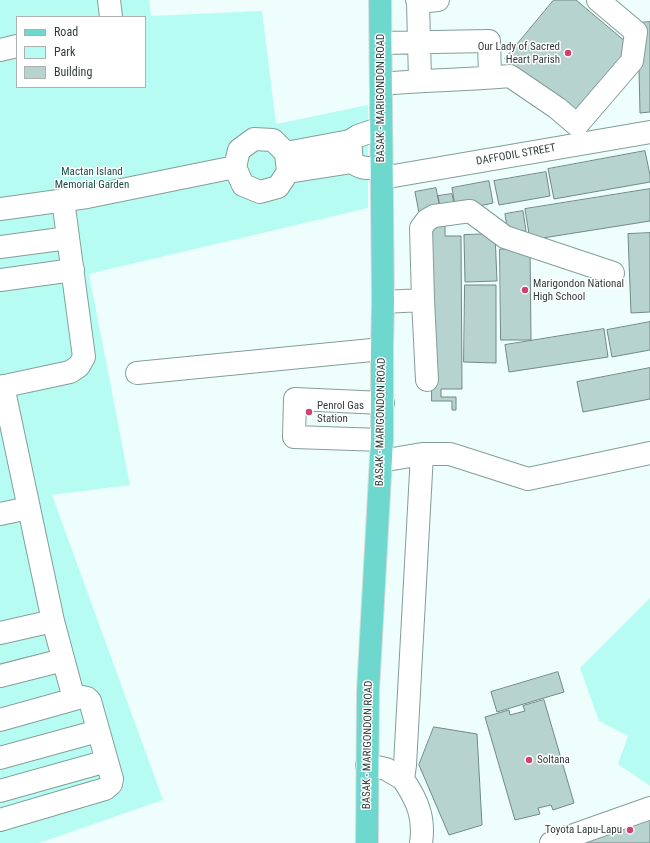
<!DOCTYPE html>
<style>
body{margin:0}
#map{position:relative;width:650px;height:843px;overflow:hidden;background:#edfefc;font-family:"Roboto Condensed",sans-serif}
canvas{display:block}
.legend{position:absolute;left:16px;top:16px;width:130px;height:72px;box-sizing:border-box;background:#fff;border:1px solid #adb1b1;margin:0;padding:5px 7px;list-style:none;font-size:12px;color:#313d3b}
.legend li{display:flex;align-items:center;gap:8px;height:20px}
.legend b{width:20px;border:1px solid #adb1b1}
</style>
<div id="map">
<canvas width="650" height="843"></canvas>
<ul class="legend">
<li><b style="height:5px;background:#6ed8cf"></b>Road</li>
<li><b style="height:11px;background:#b6fcf2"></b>Park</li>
<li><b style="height:11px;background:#b7d3cf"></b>Building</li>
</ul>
</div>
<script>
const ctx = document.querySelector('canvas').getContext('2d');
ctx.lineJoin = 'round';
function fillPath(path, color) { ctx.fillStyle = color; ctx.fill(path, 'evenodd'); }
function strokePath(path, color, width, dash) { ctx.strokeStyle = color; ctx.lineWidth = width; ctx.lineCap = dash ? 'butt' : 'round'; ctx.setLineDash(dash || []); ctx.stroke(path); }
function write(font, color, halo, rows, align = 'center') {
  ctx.font = font + ' "Roboto Condensed",sans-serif'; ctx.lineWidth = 3; ctx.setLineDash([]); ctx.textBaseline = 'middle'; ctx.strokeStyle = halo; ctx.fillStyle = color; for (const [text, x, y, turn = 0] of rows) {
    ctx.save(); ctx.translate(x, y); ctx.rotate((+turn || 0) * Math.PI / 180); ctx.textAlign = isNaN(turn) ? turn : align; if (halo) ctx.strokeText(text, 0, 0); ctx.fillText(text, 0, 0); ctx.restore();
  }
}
fillPath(new Path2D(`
 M 0,0 L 149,0 L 151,16 L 262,11 L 276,124 L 368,105 L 368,208 L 89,274 L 130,485 L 52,495 L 163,800 L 39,843 L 0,843 ZM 17,17 L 145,17 L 145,87 L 17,87 Z
 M 650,598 L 650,786 L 618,764 L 628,736 L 599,721 L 580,668 Z`), '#b6fcf2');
const building = new Path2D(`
 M 554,0 L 576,0 L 632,47 L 574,117 L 505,59 Z
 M 650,22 L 650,112 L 640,113 L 638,23 Z
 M 645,151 L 650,175 L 650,182 L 554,199 L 548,169 Z
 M 546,172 L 550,196 L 499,205 L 494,181 Z
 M 489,181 L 493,203 L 456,211 L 452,188 Z
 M 436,188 L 441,214 L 420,218 L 415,192 Z
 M 650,189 L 650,221 L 530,240 L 525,209 Z
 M 452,194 L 455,208 L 441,211 L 438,196 Z
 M 523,211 L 526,231 L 508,234 L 505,214 Z
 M 431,225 L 445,226 L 445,236 L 461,236 L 462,389 L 441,389 L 441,397 L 456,397 L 456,410 L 452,410 L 452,401 L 432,401 Z
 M 650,233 L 650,312 L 631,313 L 628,234 Z
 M 495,234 L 497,281 L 465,282 L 464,235 Z
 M 500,249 L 530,249 L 531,340 L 501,340 Z
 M 465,285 L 496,285 L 496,363 L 464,362 Z
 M 650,322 L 650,350 L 612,357 L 607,330 Z
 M 604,329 L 608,357 L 509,372 L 505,345 Z
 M 650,368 L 650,399 L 583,412 L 577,382 Z
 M 558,672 L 564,692 L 497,712 L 491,692 Z
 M 544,700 L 574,803 L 553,810 L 551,805 L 538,808 L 540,814 L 515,820 L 485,717 L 509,710 L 510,715 L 525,711 L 523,706 Z
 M 434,727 L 477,734 L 482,825 L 449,835 L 419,765 Z
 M 650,817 L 650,843 L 569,843 Z`);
fillPath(building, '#b7d3cf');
strokePath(building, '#708a86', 1);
const minor = new Path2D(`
 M 109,0 L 111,17
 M 417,0 L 418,2 L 438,0
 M 418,2 L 420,80
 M 381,43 L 489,41 L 490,77
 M 0,50 L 17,46
 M 381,84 C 424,80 467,80 510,76 L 557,108 L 577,125 L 632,61 L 636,32 L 598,0
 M 381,128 L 358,136 L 350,141 L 352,162 C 362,170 370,168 382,168
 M 254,139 L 273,140 L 286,153 L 288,172 L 278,187 L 260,192 L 243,185 L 235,167 L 239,150 Z
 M 286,153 L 350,141
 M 288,172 L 352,162
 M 382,178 L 650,132
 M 0,209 L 87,197 L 235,167
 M 0,247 L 68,238
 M 0,280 L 73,270
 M 383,302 L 423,300
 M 137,373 L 382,349
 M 427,380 L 423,300 L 421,228 L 427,220 L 434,216 L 470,211 L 505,237 L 613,273
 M 3,386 L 53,621 L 74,699
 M 0,387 L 70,372 L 79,366 L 84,357 L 63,200
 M 382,440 L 294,437 L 295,399 L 383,403
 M 381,461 L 422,454 L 450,454 L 528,479 L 650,453
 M 0,514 L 29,508
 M 0,633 L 53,621
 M 0,676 L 63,660
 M 0,720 L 82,697 L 87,698 L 90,701 L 112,779 L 111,784 L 105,789 L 0,820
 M 0,758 L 98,731
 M 367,765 L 386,769 L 403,779
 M 0,791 L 107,761
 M 421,843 C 425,817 417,800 403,779 L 405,765 L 422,454
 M 551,843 L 650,808`);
const major = new Path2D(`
 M 367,843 L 368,691 L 382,440 L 382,349 L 383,302 L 380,0`);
strokePath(minor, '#839e9a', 24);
strokePath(major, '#dadcdc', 24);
strokePath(minor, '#fff', 22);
strokePath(major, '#6ed8cf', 22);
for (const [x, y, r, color] of [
 [568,53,4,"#d04370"],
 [525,290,4,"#d04370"],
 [309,412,4,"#d04370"],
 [529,760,4,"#d04370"],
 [630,830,4,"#d04370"]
]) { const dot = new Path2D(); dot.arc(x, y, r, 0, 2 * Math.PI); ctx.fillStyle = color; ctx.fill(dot); strokePath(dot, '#fff', 1.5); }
write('11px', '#313d3b', '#fff', [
 ["Our Lady of Sacred",560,47,"right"],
 ["Heart Parish",560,60,"right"],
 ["Marigondon National",533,284],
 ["High School",533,297],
 ["Penrol Gas",317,406],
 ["Station",317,419],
 ["Soltana",537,760],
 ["Toyota Lapu-Lapu",622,830,"right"]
], 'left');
write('11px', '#313d3b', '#fff', [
 ["BASAK - MARIGONDON ROAD",381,98,-90],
 ["DAFFODIL STREET",516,155,-10],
 ["BASAK - MARIGONDON ROAD",381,422,-89],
 ["BASAK - MARIGONDON ROAD",368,745,-89]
]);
write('11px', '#164f49', '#fff', [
 ["Mactan Island",92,172],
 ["Memorial Garden",92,185]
]);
</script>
